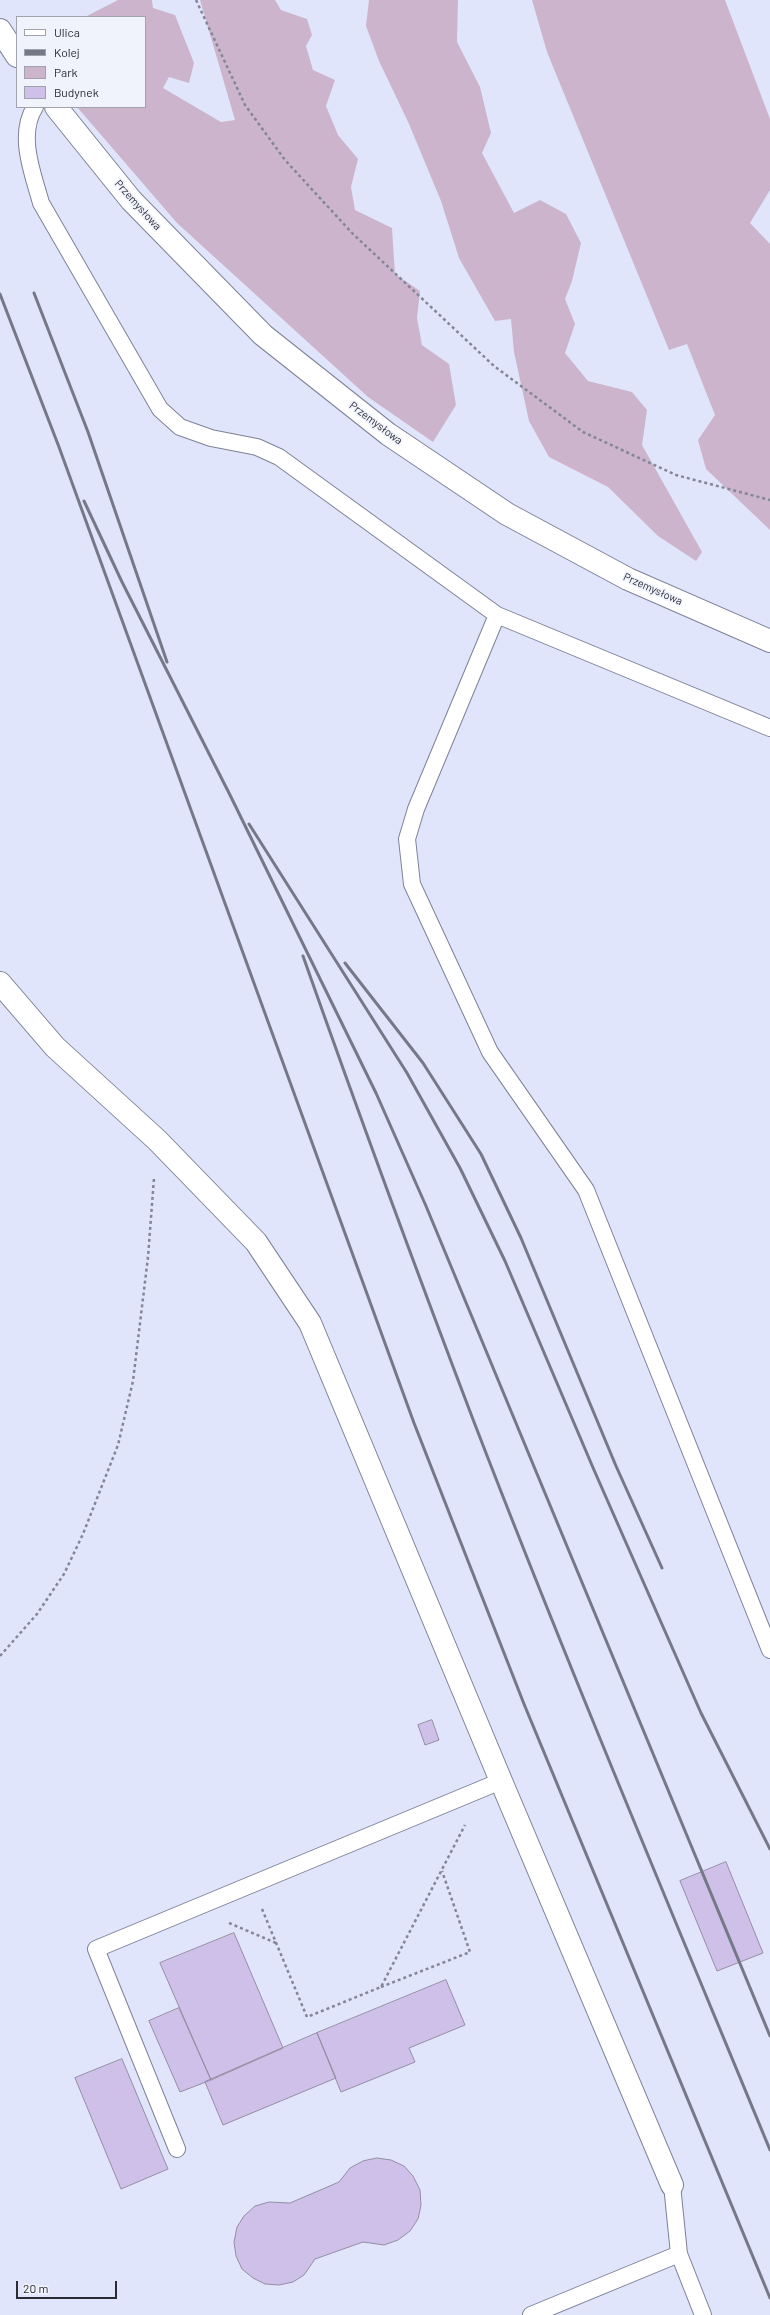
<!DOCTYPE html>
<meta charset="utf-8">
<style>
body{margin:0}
#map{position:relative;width:770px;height:2315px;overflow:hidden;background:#e0e5fc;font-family:Barlow,sans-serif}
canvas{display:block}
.legend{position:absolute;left:16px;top:16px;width:130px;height:92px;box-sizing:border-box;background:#f1f3fc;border:1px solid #a1a3ac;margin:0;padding:5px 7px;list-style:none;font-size:12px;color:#2a2b34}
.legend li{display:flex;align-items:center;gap:8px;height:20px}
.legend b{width:20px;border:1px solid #a1a3ac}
.scale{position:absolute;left:16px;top:2281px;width:101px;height:18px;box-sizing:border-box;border:2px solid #2a2b34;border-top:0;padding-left:5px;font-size:12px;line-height:14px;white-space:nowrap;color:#2a2b34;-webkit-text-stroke:3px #f1f3fc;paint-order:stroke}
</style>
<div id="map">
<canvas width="770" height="2315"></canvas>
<ul class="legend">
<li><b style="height:5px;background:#fff"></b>Ulica</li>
<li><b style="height:5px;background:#757887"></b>Kolej</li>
<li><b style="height:11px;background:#ccb5cc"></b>Park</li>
<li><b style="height:11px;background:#cfc0e9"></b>Budynek</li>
</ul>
<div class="scale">20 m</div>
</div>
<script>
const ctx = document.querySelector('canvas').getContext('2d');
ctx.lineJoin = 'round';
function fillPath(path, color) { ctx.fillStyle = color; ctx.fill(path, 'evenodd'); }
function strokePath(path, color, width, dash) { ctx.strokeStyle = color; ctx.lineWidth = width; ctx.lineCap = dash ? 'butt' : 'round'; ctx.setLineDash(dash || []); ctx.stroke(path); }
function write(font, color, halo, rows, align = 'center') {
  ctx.font = font + ' Barlow,sans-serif'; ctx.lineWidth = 3.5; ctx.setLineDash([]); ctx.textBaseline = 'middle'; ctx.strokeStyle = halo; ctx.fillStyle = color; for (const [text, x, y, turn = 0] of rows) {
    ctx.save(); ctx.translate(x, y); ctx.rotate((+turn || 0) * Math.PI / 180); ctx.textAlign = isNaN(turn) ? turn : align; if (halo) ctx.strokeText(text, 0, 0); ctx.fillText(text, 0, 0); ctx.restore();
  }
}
fillPath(new Path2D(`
 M 118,0 L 152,0 L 153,8 L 175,15 L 194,63 L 189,83 L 169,77 L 163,88 L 221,122 L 235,120 L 200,0 L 275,0 L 281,10 L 307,19 L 312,35 L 306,46 L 313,70 L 335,80 L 326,106 L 338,135 L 358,159 L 351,187 L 355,210 L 392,228 L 395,274 L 420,291 L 417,318 L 422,345 L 449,364 L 456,405 L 433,442 L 368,397 L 177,223 L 77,107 L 145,107 L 145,17 L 85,17 Z
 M 369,0 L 458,0 L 457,42 L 480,87 L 491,133 L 482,153 L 514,213 L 540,200 L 566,214 L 581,243 L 572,281 L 565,299 L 575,324 L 565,353 L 588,381 L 632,392 L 647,410 L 642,445 L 702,552 L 696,561 L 658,536 L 608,487 L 549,457 L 529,421 L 514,352 L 511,319 L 495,321 L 459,258 L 441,201 L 409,124 L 379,61 L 366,26 Z
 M 532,0 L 725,0 L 770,119 L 770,190 L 750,223 L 770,244 L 770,530 L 706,469 L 698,440 L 715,415 L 687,344 L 669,350 L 547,52 Z`), '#ccb5cc');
const building = new Path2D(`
 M 432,1720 L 439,1740 L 425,1745 L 418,1725 Z
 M 726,1862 L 763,1953 L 717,1971 L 680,1881 Z
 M 234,1933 L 283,2048 L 211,2080 L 160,1963 Z
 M 446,1980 L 465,2025 L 409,2048 L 415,2062 L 341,2092 L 317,2033 Z
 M 179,2008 L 211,2080 L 180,2092 L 149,2021 Z
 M 317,2033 L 336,2078 L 223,2125 L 205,2082 Z
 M 122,2059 L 168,2169 L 121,2189 L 75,2078 Z
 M 377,2158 L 391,2160 L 404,2166 L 413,2176 L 420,2190 L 421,2205 L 418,2219 L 410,2231 L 398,2240 L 384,2245 L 363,2242 L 315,2259 L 304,2275 L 293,2282 L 279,2285 L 265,2284 L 253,2278 L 242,2269 L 236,2256 L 234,2242 L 237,2227 L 244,2216 L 255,2206 L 269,2202 L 290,2203 L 339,2182 L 350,2168 L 363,2161 Z`);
fillPath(building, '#cfc0e9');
strokePath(building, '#948da2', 1);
const service = new Path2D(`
 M 35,107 C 17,135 33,174 41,203 L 160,409 L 180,427 L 211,438 L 257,447 L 279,457 L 497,615 L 770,728
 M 497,615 L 416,809 L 407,839 L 412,884 L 490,1052 L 586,1190 L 770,1650
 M 177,2149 L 96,1949 L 501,1781
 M 672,2185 L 679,2254 L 703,2315
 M 531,2315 L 679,2254`);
const minor = new Path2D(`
 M 0,983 L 55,1047 L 157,1140 L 256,1242 L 310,1323 L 501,1781 L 672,2185`);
const tertiary = new Path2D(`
 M 0,30 L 17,56
 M 56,107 L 131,200 L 263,335 L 388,434 L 507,514 L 628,579 L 770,641`);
strokePath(service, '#7e8297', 18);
strokePath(minor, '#7e8297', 24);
strokePath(tertiary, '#7e8297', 24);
strokePath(new Path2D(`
 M 196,0 L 245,105 L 285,160 L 353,234 L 494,366 L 583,432 L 676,475 L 770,500
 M 0,1656 L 37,1614 L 64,1574 L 83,1534 L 118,1445 L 133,1381 L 148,1257 L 154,1178
 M 262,1909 L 307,2017 L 381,1987 L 465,1825
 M 229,1923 L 276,1943
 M 381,1987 L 470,1952 L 442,1871`), '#838696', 2.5, [3, 3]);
strokePath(service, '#fff', 16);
strokePath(minor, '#fff', 22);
strokePath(tertiary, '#fff', 22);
strokePath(new Path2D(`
 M 34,293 L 88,432 L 167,662
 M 0,294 L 59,447 L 414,1423 L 524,1704 L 770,2298
 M 84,501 L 122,582 L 230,795 L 376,1093 L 426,1206 L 770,2036
 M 249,824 L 407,1073 L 460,1168 L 505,1261 L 594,1470 L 701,1713 L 770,1849
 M 303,956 C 358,1112 415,1267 474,1422 C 568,1666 670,1908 770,2150
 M 345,963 L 423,1063 L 481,1154 L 521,1238 L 616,1466 L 662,1568`), '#757887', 3);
write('11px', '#2a2b34', '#f1f3fc', [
 ["Przemysłowa",138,205,48],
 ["Przemysłowa",376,423,37],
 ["Przemysłowa",653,589,24]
]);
</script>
